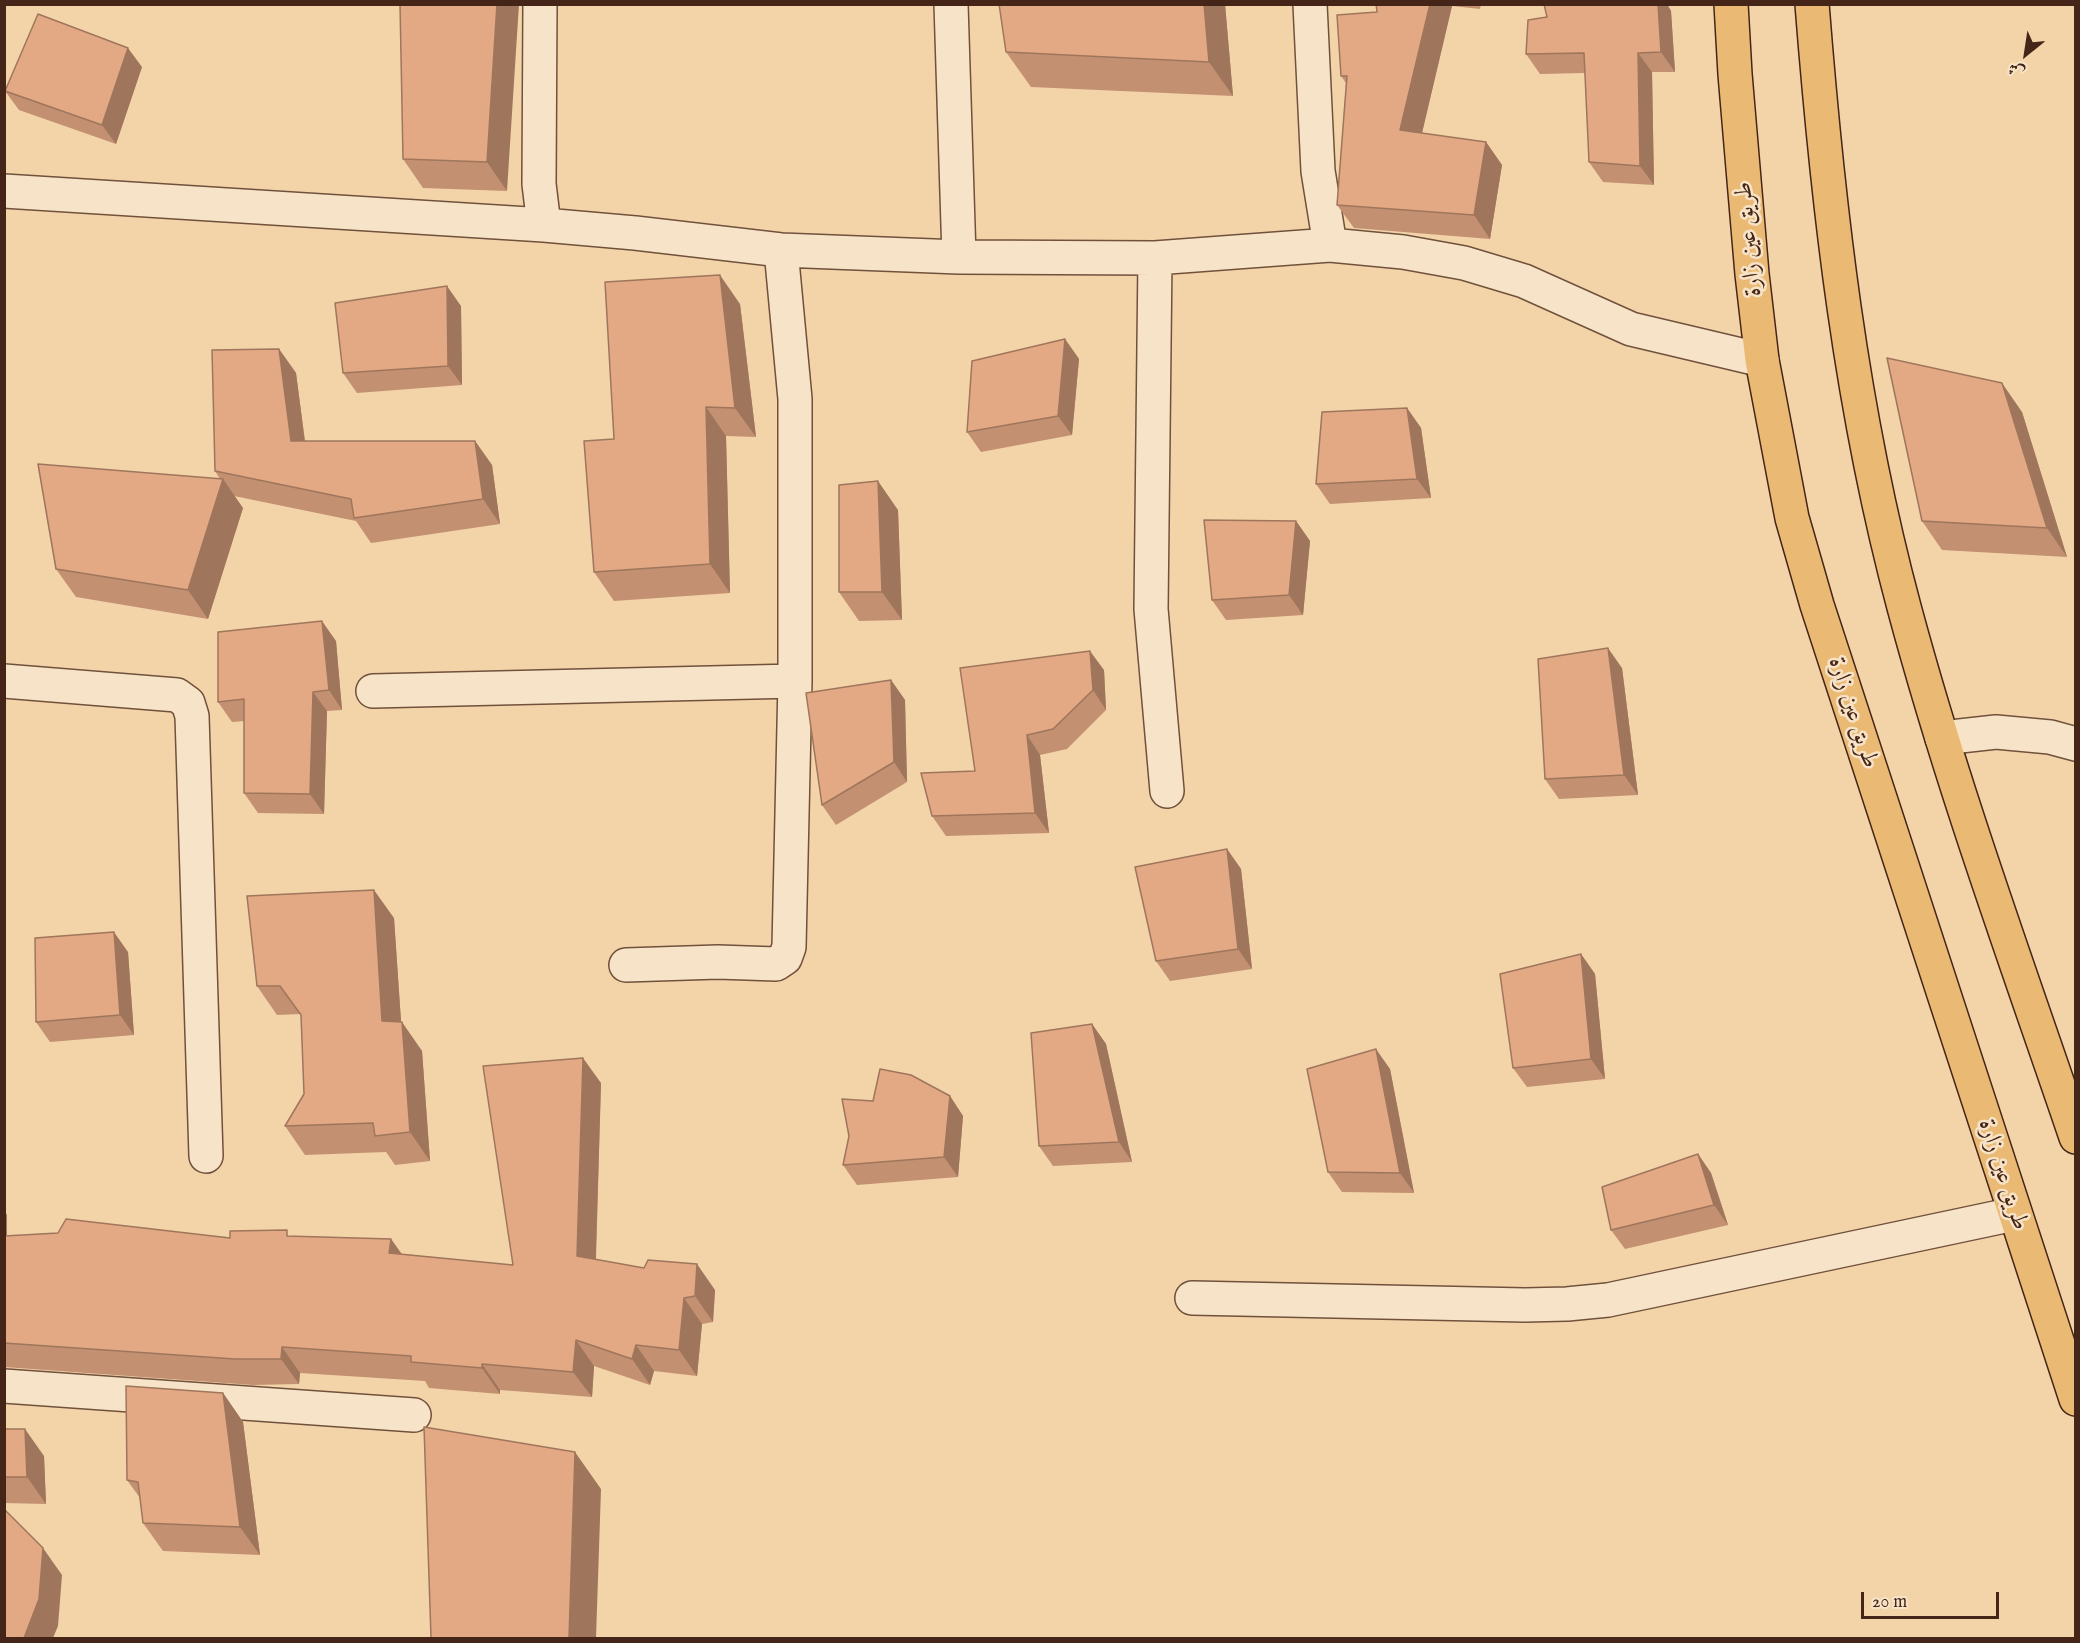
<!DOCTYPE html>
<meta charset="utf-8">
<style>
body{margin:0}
#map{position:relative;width:2080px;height:1643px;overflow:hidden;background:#f3d4a9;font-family:"IM FELL English",Amiri,serif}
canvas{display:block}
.frame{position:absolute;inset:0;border:6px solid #452517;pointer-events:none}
.north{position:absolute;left:1996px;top:24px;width:60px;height:60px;-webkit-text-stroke:4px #f7e3c7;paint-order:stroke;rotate:210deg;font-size:16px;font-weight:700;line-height:24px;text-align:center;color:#452517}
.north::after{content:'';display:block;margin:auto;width:21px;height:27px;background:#452517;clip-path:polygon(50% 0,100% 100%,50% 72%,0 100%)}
.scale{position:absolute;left:1861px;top:1592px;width:138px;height:27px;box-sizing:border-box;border:3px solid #452517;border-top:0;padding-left:8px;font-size:18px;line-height:21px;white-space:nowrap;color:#452517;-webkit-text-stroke:4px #f7e3c7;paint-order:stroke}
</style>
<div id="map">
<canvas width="2080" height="1643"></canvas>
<div class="frame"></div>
<div class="north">ش</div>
<div class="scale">20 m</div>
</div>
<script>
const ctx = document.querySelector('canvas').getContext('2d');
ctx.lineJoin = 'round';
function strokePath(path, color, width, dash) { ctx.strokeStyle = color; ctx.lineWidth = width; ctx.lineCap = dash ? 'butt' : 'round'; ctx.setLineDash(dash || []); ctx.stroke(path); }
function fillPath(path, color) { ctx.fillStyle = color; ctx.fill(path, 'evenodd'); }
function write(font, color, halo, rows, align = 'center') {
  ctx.font = font + ' "IM FELL English",Amiri,serif'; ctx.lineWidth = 5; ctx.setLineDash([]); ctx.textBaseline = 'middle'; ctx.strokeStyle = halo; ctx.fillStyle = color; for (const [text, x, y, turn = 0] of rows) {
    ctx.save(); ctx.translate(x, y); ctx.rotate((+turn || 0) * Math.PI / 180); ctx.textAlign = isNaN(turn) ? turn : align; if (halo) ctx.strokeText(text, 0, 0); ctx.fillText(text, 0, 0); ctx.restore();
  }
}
const minor = new Path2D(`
 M 540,4 L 539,184 L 544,225
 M 951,4 L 959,257
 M 1310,4 L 1318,171 L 1330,245
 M 4,191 L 544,225 L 635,233 L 781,250 L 959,257 L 1155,258 L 1330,245 L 1403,252 L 1464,263 L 1524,281 L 1631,329 L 1762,360
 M 1155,258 L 1151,609 L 1167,791
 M 4,681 L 177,695 L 188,703 L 192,716 L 206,1156
 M 373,691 L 795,681
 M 1942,738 L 1996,732 L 2050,737 L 2076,744
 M 626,965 L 718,962 L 776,964 L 785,958 L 789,947 L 795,681 L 795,399 L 781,250
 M 1192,1298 L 1525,1305 L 1567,1304 L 1608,1300 L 2014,1214
 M 4,1386 L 414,1415`);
const primary = new Path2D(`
 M 1731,4 L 1735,74 L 1752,274 L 1762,360 L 1792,518 L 1817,605 L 2076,1399
 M 1812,4 C 1828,207 1851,410 1904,607 C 1952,786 2016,961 2076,1137`);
strokePath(minor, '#70513c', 36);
strokePath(primary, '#452517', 36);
strokePath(minor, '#f7e3c7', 33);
strokePath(primary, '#eaba74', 33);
fillPath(new Path2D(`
 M 400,4 L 507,191 L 423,188 L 403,159 Z
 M 1225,4 L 1233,96 L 1031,87 L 1006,52 Z
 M 1376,4 L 1481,4 L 1480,9 L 1452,6 L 1422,133 L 1486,142 L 1502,165 L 1490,239 L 1354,228 L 1337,205 L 1346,83 L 1341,76 L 1377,12 Z
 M 1544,4 L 1667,4 L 1671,11 L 1675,72 L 1652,72 L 1654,185 L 1603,182 L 1589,162 L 1585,73 L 1540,74 L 1526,54 L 1547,17 Z
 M 142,67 L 116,144 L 19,110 L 5,91 Z
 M 740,304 L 756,437 L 726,436 L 730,593 L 614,601 L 594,572 L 614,439 Z
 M 461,306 L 462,385 L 357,393 L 343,373 Z
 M 1065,339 L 1079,359 L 1072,435 L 981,452 L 967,432 Z
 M 279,349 L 296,373 L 305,441 L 475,441 L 492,465 L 500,524 L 371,543 L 356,521 L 234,496 L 243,508 L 208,619 L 76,597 L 56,569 L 220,479 L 215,471 Z
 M 1407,408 L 1421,428 L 1431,498 L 1330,504 L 1316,484 Z
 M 2022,412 L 2067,557 L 1942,550 L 1922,521 Z
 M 898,510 L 902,620 L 859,621 L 839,592 Z
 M 1296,521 L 1310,541 L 1303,615 L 1226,620 L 1212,600 Z
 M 336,641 L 342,710 L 327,711 L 324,814 L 258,813 L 244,793 L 244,721 L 232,722 L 218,702 Z
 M 1622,668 L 1638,795 L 1559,799 L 1545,779 Z
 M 1104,670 L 1106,710 L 1067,749 L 1040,755 L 1049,833 L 946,836 L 932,816 L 975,771 Z
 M 891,680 L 905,700 L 907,782 L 836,825 L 822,805 Z
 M 1227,849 L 1241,869 L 1252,969 L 1170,981 L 1156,961 Z
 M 394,918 L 401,1022 L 422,1051 L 430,1161 L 395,1165 L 386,1152 L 305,1155 L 285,1126 L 304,1094 L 301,1016 L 300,1014 L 277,1015 L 257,986 Z
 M 128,952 L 134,1035 L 50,1042 L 36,1022 Z
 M 1581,954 L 1595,974 L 1605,1079 L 1527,1087 L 1513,1068 Z
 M 1092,1024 L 1106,1044 L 1132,1162 L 1053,1166 L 1039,1146 Z
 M 1390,1069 L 1414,1193 L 1342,1192 L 1328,1172 Z
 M 601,1083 L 596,1260 L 715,1290 L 713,1322 L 702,1324 L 697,1376 L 654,1371 L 650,1385 L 594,1366 L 592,1397 L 500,1390 L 500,1394 L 429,1388 L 425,1381 L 300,1373 L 299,1384 L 253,1385 L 4,1367 L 4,1211 L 7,1215 L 7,1236 L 230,1238 L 291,1236 L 391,1239 L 402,1254 L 513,1265 Z
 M 950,1096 L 963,1116 L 958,1177 L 857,1185 L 843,1165 L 873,1101 Z
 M 1698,1154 L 1711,1173 L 1728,1225 L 1625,1249 L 1611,1230 Z
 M 223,1393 L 243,1422 L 260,1555 L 163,1551 L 143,1523 L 140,1498 L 127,1480 Z
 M 4,1429 L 44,1456 L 46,1504 L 4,1503 Z`), '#c39072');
fillPath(new Path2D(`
 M 497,4 L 519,4 L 507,191 L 487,162 Z
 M 1204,4 L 1225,4 L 1233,96 L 1209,62 Z
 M 1430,4 L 1450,4 L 1452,6 L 1417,154 L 1400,130 Z
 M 1658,4 L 1667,4 L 1671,11 L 1675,72 L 1661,52 Z
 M 128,48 L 142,67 L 116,144 L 102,125 Z
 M 1638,53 L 1652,72 L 1654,185 L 1640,166 Z
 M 1486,142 L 1502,165 L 1490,239 L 1474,215 Z
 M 720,275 L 740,304 L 756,437 L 735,408 Z
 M 447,286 L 461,306 L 462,385 L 448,366 Z
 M 1065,339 L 1079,359 L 1072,435 L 1058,416 Z
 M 279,349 L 296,373 L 308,466 L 291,441 Z
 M 2002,383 L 2022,412 L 2067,557 L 2047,528 Z
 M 706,407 L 726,436 L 730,593 L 710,564 Z
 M 1407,408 L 1421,428 L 1431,498 L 1417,479 Z
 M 475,441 L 492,465 L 500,524 L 483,499 Z
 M 223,479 L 243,508 L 208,619 L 188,590 Z
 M 878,481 L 898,510 L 902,620 L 882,592 Z
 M 1296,521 L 1310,541 L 1303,615 L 1289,595 Z
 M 322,621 L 336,641 L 342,710 L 329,690 Z
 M 1608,648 L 1622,668 L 1638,795 L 1624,775 Z
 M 1090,651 L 1104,670 L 1106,710 L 1093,690 Z
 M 891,680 L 905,700 L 907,782 L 894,762 Z
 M 313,692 L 327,711 L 324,814 L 310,794 Z
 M 1027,735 L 1040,755 L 1049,833 L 1035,813 Z
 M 1227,849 L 1241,869 L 1252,969 L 1238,949 Z
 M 374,890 L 394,918 L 403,1050 L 382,1021 Z
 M 114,932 L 128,952 L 134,1035 L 120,1015 Z
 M 1581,954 L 1595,974 L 1605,1079 L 1591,1059 Z
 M 402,1022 L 422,1051 L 430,1161 L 410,1132 Z
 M 1092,1024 L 1106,1044 L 1132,1162 L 1119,1142 Z
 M 1376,1049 L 1390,1069 L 1414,1193 L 1400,1173 Z
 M 583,1058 L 601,1083 L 595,1282 L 577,1256 Z
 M 950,1096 L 963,1116 L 958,1177 L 944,1157 Z
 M 1698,1154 L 1711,1173 L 1728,1225 L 1714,1205 Z
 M 4,1211 L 7,1215 L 7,1262 L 4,1259 Z
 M 391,1239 L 409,1265 L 389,1253 Z
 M 697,1264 L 715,1290 L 713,1322 L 695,1296 Z
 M 684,1298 L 702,1324 L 697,1376 L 679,1350 Z
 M 576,1340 L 594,1366 L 592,1397 L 573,1372 Z
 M 636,1345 L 654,1371 L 650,1385 L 632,1359 Z
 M 282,1347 L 300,1373 L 299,1384 L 281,1359 Z
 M 482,1364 L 500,1390 L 500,1394 L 482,1368 Z
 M 223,1393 L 243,1422 L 260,1555 L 240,1527 Z
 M 25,1429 L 44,1456 L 46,1504 L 27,1477 Z
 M 575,1452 L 601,1489 L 596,1638 L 569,1638 Z
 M 43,1548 L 62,1575 L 58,1626 L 53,1638 L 24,1638 Z`), '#9f765c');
const building = new Path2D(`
 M 400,4 L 497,4 L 487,162 L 403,159 Z
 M 999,4 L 1204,4 L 1209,62 L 1006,52 Z
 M 1376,4 L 1430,4 L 1400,130 L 1486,142 L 1474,215 L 1337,205 L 1347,76 L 1341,76 L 1337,15 L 1377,12 Z
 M 1544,4 L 1658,4 L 1661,52 L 1638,53 L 1640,166 L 1589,162 L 1584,53 L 1526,54 L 1528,20 L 1547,17 Z
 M 38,14 L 128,48 L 102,125 L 5,91 Z
 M 720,275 L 735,408 L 706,407 L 710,564 L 594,572 L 584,441 L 614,439 L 605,282 Z
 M 447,286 L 448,366 L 343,373 L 335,303 Z
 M 1065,339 L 1058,416 L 967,432 L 972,361 Z
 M 279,349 L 291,441 L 475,441 L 483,499 L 354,518 L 351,499 L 215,471 L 212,350 Z
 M 1887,358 L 2002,383 L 2047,528 L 1922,521 Z
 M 1407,408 L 1417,479 L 1316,484 L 1322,412 Z
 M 38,464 L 223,479 L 188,590 L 56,569 Z
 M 878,481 L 882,592 L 839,592 L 839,485 Z
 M 1204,520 L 1296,521 L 1289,595 L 1212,600 Z
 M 322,621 L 329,690 L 313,692 L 310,794 L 244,793 L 244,699 L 218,702 L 218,632 Z
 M 1608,648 L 1624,775 L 1545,779 L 1538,659 Z
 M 1090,651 L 1093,690 L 1053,729 L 1027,735 L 1035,813 L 932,816 L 921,773 L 975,771 L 960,668 Z
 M 891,680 L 894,762 L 822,805 L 806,693 Z
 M 1227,849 L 1238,949 L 1156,961 L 1135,867 Z
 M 374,890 L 382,1021 L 402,1022 L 410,1132 L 375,1136 L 373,1123 L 285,1126 L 304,1094 L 301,1015 L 280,986 L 257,986 L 247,896 Z
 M 114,932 L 120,1015 L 36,1022 L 35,938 Z
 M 1581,954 L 1591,1059 L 1513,1068 L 1500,974 Z
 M 1092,1024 L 1119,1142 L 1039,1146 L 1031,1033 Z
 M 1376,1049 L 1400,1173 L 1328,1172 L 1307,1069 Z
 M 583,1058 L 577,1256 L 644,1268 L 648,1260 L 697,1264 L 695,1296 L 684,1298 L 679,1350 L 636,1345 L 632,1359 L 576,1340 L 573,1372 L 482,1364 L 482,1368 L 411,1362 L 411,1356 L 282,1347 L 281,1359 L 235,1359 L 4,1343 L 4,1236 L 58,1233 L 66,1219 L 230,1238 L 230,1231 L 287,1230 L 287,1236 L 391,1239 L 389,1253 L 513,1265 L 483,1066 Z
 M 880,1069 L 911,1075 L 950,1096 L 944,1157 L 843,1165 L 849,1136 L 842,1099 L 873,1101 Z
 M 1698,1154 L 1714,1205 L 1611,1230 L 1602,1187 Z
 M 126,1386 L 223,1393 L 240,1527 L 143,1523 L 138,1482 L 127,1480 Z
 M 424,1427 L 575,1452 L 569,1638 L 431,1638 Z
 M 4,1429 L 25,1429 L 27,1477 L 4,1477 Z
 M 4,1509 L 43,1548 L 39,1599 L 24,1638 L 4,1638 Z`);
fillPath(building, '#e3a884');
strokePath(building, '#9f765c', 1.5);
write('24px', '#452517', '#f7e3c7', [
 ["طريق عين زارة",1750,239,-95],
 ["طريق عين زارة",1852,713,72],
 ["طريق عين زارة",2002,1175,72]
]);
</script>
